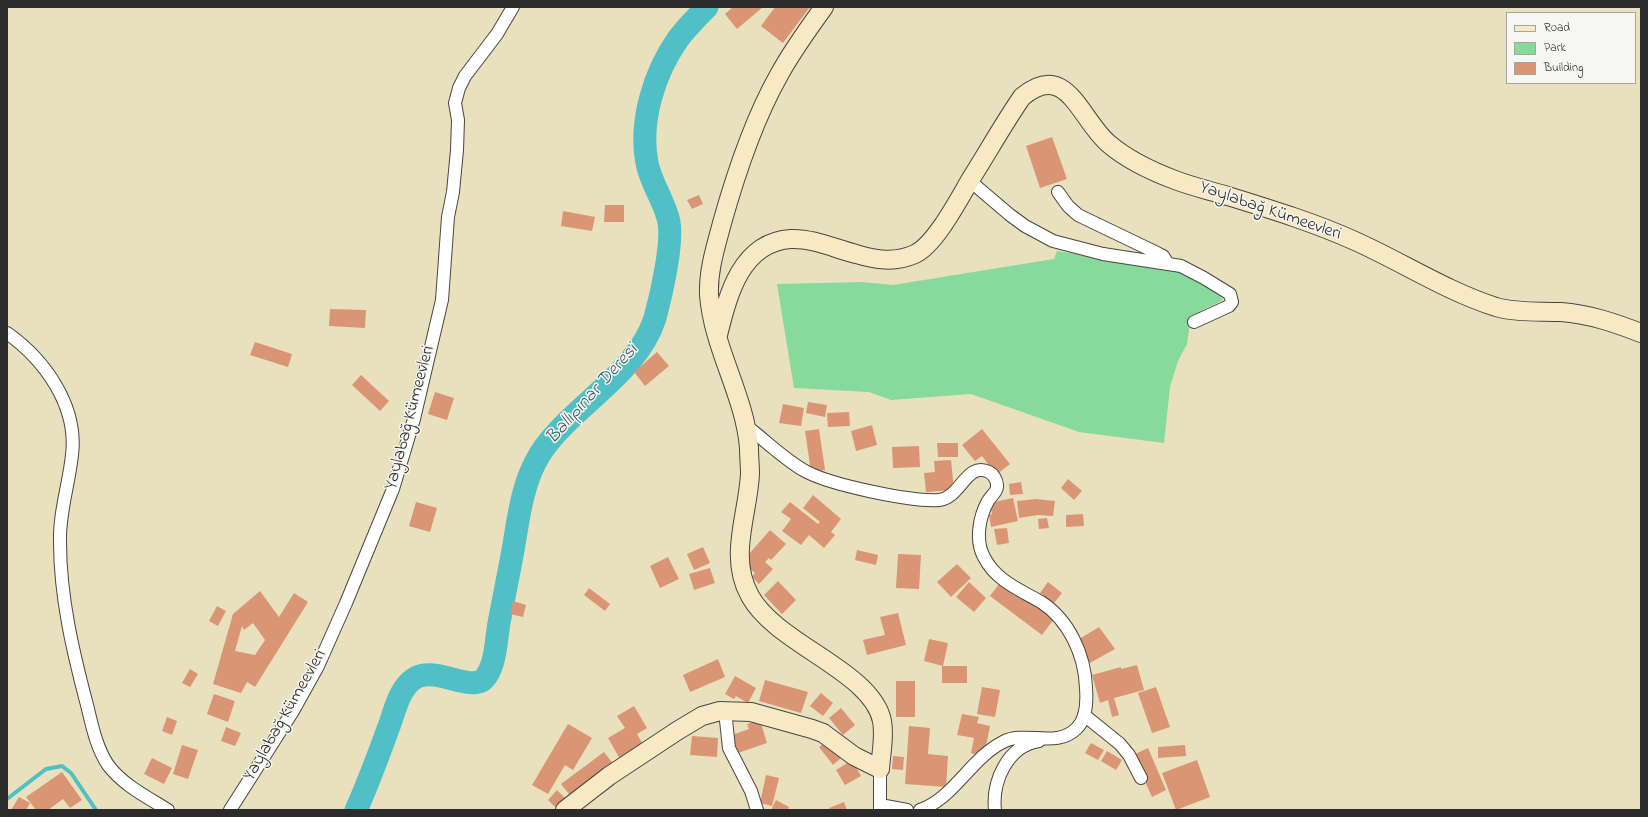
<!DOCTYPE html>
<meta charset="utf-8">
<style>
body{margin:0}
#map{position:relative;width:1648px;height:817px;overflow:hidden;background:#e9e0be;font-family:"Indie Flower",sans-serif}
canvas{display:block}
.frame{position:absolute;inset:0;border:8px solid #2b2b2b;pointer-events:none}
.legend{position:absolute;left:1506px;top:12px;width:130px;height:72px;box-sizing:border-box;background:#f6f6f2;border:1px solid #a5a5a2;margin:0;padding:5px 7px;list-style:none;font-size:12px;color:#2b2b2b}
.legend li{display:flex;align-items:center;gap:8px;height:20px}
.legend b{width:20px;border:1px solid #a5a5a2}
</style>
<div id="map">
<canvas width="1648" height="817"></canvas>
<div class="frame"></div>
<ul class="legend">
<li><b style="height:5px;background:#f7e9c3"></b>Road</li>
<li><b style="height:11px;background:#88da9a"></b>Park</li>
<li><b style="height:11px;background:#da9674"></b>Building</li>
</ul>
</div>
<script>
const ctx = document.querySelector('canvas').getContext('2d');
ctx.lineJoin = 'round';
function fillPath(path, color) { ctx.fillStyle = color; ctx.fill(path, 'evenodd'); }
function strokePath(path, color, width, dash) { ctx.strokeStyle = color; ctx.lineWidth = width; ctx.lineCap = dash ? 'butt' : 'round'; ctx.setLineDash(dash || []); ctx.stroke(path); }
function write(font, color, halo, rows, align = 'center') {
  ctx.font = font + ' "Indie Flower",sans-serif'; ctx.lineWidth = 3; ctx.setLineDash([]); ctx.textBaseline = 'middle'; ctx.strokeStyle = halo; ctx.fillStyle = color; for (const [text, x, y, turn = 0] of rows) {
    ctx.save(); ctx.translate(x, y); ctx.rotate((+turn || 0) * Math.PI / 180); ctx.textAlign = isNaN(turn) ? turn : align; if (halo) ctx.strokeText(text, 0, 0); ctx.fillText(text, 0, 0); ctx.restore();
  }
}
fillPath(new Path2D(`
 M 1057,251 L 1179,270 L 1216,291 L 1223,300 L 1191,316 L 1187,344 L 1178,361 L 1170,387 L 1164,443 L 1079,432 L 971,394 L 891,400 L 869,392 L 794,388 L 777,284 L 862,282 L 893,285 L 1054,259 Z`), '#88da9a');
strokePath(new Path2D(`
 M 7,799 L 46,769 L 62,766 L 71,773 L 96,810`), '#50bfc6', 4);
strokePath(new Path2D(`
 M 356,810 C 368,784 378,756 388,729 C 394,714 398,692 411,681 C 433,661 475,698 487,675 C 496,661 496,640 499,623 C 503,603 507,582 511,561 C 518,526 520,486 540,454 C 570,407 637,375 655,318 C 661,296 673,244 669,222 C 665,202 651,184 647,163 C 639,122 654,73 678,39 C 686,28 697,17 707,7`), '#50bfc6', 23);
fillPath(new Path2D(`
 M 733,7 L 763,7 L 737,29 L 725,14 Z
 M 775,7 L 810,7 L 783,43 L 761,26 Z
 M 1052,137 L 1067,179 L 1040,188 L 1026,146 Z
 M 699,195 L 703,204 L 692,209 L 687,200 Z
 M 605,205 L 624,205 L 624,222 L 604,222 Z
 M 563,211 L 595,217 L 592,231 L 561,226 Z
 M 330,309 L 366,310 L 365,328 L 329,326 Z
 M 255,342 L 292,354 L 288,367 L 250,355 Z
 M 657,352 L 669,366 L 645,386 L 634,372 Z
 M 361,375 L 389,401 L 380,411 L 352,385 Z
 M 435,392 L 454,398 L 447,420 L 428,414 Z
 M 808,402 L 827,405 L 825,417 L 806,413 Z
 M 783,404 L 804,408 L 801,426 L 779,423 Z
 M 849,412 L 850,426 L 828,427 L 827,413 Z
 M 872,425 L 877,445 L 856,451 L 851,431 Z
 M 819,429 L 825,470 L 811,472 L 805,431 Z
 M 982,429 L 1010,464 L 996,475 L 982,456 L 975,461 L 962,445 Z
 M 937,443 L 958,443 L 958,457 L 938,457 Z
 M 919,446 L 920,467 L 893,468 L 892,447 Z
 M 951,460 L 954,490 L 926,492 L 924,473 L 935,472 L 934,461 Z
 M 1068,479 L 1082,491 L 1074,500 L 1061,488 Z
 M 1021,482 L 1023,494 L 1010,495 L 1009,484 Z
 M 813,495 L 841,519 L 831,532 L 835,535 L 824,548 L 809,535 L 801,545 L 782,531 L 791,519 L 781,512 L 790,502 L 818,524 L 820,522 L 803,508 Z
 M 1013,498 L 1018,521 L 991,527 L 989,515 L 992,514 L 990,503 Z
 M 1036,499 L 1055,501 L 1053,516 L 1038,515 L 1019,518 L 1017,501 Z
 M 416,502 L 437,508 L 430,532 L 409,526 Z
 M 1083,514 L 1084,526 L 1066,527 L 1066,515 Z
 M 1047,518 L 1049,528 L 1039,529 L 1038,519 Z
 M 1007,528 L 1009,543 L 997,545 L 994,529 Z
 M 770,530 L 786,544 L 771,560 L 769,558 L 765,562 L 773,569 L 759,584 L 752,577 L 755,573 L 742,562 Z
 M 703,547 L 710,563 L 694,570 L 687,554 Z
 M 857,550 L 878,555 L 876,565 L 855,560 Z
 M 898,554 L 921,555 L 919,589 L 896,588 Z
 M 668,557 L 679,579 L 660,588 L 650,566 Z
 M 957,564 L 971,578 L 951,597 L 937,582 Z
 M 710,568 L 715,583 L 694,590 L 689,574 Z
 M 778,581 L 796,600 L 782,614 L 764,595 Z
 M 969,582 L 986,598 L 974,612 L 956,597 Z
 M 1048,582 L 1062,593 L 1054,603 L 1040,593 Z
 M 999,584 L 1016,596 L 1018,593 L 1054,619 L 1042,635 L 990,596 Z
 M 589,588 L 610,604 L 605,611 L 584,595 Z
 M 260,591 L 279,617 L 294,593 L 308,602 L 255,687 L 247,682 L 241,693 L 213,684 L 233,614 ZM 253,623 L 265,640 L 255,655 L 235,651 L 242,626 L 244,630 Z
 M 513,601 L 526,605 L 523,617 L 510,614 Z
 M 217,606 L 226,611 L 218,626 L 209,621 Z
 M 898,613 L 906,645 L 867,655 L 863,640 L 885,635 L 880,617 Z
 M 1099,627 L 1115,649 L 1088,664 L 1076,641 Z
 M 929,639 L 948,643 L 943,666 L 924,661 Z
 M 718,659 L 725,677 L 690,692 L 683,675 Z
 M 1137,665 L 1144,690 L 1114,698 L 1119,715 L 1112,717 L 1108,700 L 1100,703 L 1092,675 L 1121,667 L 1121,669 Z
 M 942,666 L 967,666 L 967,683 L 942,683 Z
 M 190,669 L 198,674 L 190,687 L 182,683 Z
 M 735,676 L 756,688 L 748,703 L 736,696 L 734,699 L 725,694 Z
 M 765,680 L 808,692 L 801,713 L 759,701 Z
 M 896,681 L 915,681 L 915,717 L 896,717 Z
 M 982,687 L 1000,690 L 995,717 L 977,714 Z
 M 1156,687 L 1170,727 L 1152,733 L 1138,693 Z
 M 821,693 L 833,703 L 823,716 L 810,706 Z
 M 214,694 L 235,701 L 228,722 L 207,714 Z
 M 634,706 L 647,728 L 637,734 L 644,746 L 620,759 L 608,738 L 625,728 L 617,716 Z
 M 841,708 L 855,725 L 843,735 L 829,718 Z
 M 962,714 L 979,717 L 977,723 L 990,726 L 986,746 L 979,755 L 971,753 L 974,738 L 957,735 Z
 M 167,717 L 177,721 L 172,735 L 162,731 Z
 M 760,720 L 767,743 L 738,753 L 732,735 L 749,729 L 747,724 Z
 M 568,724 L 592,738 L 573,770 L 565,765 L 548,794 L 532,785 Z
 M 909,726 L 930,728 L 928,754 L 948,756 L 946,787 L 905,784 Z
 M 226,727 L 241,733 L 235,746 L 221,741 Z
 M 692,736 L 718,738 L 717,757 L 690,755 Z
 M 828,741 L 841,758 L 833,765 L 819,747 Z
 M 1091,743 L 1104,750 L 1098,760 L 1085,753 Z
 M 182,745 L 198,750 L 188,779 L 173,774 Z
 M 1185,745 L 1186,756 L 1158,758 L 1158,747 Z
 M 1148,748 L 1166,790 L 1152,797 L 1133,755 Z
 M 1107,751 L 1122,760 L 1116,770 L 1101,761 Z
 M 604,752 L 614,765 L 572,798 L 561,784 Z
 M 893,756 L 904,757 L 903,770 L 892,769 Z
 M 152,758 L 172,768 L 164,784 L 144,774 Z
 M 852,760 L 861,776 L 845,785 L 836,770 Z
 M 1197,760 L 1210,797 L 1176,810 L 1162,773 Z
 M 62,772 L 82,800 L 70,808 L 63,799 L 48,810 L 36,810 L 26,797 Z
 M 766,775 L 779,778 L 772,806 L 760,803 Z
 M 557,790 L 567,800 L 557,809 L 548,800 Z
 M 19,797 L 30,803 L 26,810 L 11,810 Z
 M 776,800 L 789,807 L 788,810 L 771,810 Z
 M 844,802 L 847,810 L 830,810 L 829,808 Z`), '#da9674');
const street = new Path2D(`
 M 970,181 L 1010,215 L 1025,226 L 1053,241 L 1103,254 L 1181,266 L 1204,278 L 1230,294 L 1232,302 L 1229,306 L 1194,322
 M 1058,192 L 1068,206 L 1078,215 L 1155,252 L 1163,256 L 1168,264
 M 7,333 C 45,360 78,406 72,455 C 69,484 59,513 60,542 C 60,597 73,652 87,705 C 92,725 96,747 108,765 C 123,785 147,797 168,810
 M 745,425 C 764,439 787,462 807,472 C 832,485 911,502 939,500 C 961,498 966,461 989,472 C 993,474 997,480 997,485 C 998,491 991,496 988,501 C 979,517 975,541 984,557 C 995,580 1020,590 1041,602 C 1069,620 1085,655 1086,688 C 1087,701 1087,718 1077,728 C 1057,749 1025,730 1003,742 C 971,758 953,799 920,810
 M 725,711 L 729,748 L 751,791 L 757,810
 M 1084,715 L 1120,744 L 1129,755 L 1141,778
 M 880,769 L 880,810
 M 880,805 L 907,810
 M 230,810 L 293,711 L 318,666 L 346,603 L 393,489 L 414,419 L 442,300 L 448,217 L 453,192 L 457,150 L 458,120 L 455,103 L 459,88 L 465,76 L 497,34 L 513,7
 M 995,810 C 992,782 1007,746 1039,741`);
const secondary = new Path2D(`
 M 718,335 C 728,295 741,242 791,239 C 812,238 836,249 856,254 C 876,260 895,263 915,254 C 936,244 960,197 972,177 C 989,150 1004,123 1022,97 C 1067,59 1080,120 1109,144 C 1129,161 1151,171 1175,180 C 1193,187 1212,191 1231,197 C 1273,210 1315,223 1355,241 C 1402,262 1446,291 1496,307 C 1517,313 1539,311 1561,312 C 1589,314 1615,323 1641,333
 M 565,810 L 609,776 L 677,731 L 702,716 L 720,711 L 751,712 L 812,729 L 823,733 L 854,756 L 880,769 C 881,753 885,737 882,721 C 872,671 776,644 750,596 C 728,557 748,515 750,474 C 750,466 749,457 749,448 C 745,396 713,348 709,295 C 708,270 716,246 722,223 C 736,173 753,121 779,75 C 792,51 808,29 824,7`);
strokePath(street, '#484641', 14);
strokePath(secondary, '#484641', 20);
strokePath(street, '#fff', 12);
strokePath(secondary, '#f7e9c3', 18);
write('18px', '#2b2b2b', '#f6f6f2', [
 ["Yaylabağ Kümeevleri",1270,212,19],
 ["Yaylabağ Kümeevleri",411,418,-75],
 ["Yaylabağ Kümeevleri",286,716,-60]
]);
write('italic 19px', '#385f61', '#f6f6f2', [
 ["Ballıpınar Deresi",593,395,-48]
]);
</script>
